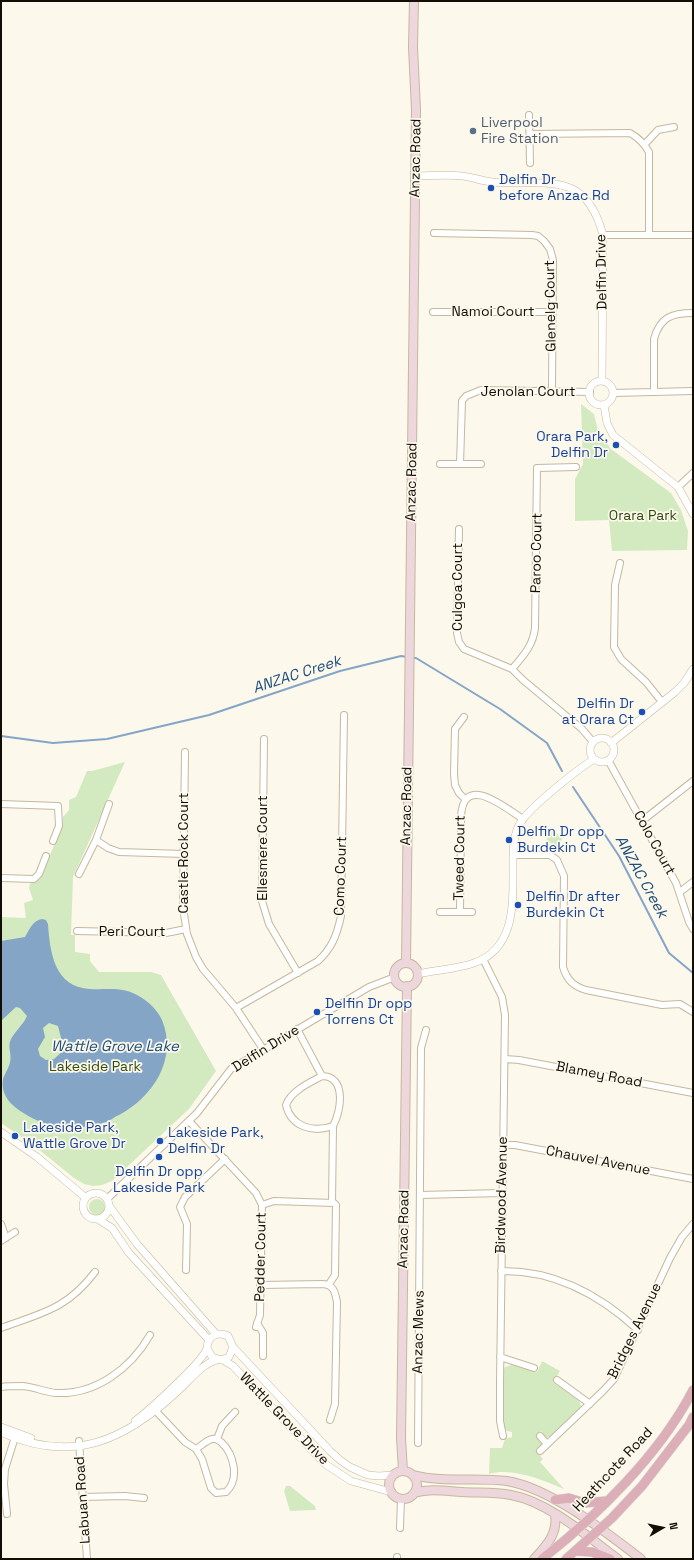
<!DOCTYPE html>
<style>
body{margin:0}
#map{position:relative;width:694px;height:1560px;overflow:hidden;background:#fdf8ec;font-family:"Space Grotesk",sans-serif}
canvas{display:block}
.frame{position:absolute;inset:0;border:2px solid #120e05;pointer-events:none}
.north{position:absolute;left:642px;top:1508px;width:40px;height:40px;-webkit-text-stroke:3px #fdf8ec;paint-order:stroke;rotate:81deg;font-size:11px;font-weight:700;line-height:16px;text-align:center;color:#120e05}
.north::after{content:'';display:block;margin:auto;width:14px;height:18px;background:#120e05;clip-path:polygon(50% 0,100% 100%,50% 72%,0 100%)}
</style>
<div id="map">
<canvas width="694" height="1560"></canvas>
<div class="frame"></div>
<div class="north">N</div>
</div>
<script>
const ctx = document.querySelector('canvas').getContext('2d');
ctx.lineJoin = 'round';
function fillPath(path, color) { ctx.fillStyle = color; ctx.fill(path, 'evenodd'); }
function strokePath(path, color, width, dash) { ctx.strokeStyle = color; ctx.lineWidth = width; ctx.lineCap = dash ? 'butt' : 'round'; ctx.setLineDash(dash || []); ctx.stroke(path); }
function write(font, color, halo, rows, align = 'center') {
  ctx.font = font + ' "Space Grotesk",sans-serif'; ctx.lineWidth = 3.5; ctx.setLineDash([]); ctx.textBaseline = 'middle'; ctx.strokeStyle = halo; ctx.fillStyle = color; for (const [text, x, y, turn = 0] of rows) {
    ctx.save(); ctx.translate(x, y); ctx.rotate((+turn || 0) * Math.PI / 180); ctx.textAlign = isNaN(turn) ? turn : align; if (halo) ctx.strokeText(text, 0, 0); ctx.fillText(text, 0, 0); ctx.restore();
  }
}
fillPath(new Path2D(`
 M 581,404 L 594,414 L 598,431 L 611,449 L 671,493 L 681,510 L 688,531 L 687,550 L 612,551 L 609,520 L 575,521 L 575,479 L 583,464 Z
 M 125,762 L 73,877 L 71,935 L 75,935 L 75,952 L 90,954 L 90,961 L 99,972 L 151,972 L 161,975 L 216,1071 L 189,1109 L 112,1181 L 102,1185 L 93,1186 L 84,1184 L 74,1178 L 37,1148 L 1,1123 L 1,917 L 26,918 L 24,903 L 33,900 L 29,888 L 30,884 L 44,869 L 62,827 L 63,817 L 69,810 L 69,800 L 76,797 L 87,771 L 92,771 Z
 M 550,831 L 563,836 L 559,847 L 546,841 Z
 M89 1207a8 8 0 1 1 16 0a8 8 0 1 1-16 0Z
 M 542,1361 L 560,1371 L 553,1382 L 579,1401 L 581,1406 L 579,1411 L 552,1437 L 545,1437 L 541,1431 L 537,1435 L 542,1442 L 540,1448 L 537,1452 L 543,1459 L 540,1462 L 564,1489 C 542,1480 513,1467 489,1474 L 490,1448 L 502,1448 L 505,1439 L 512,1437 L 512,1432 L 507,1431 L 503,1426 L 503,1372 L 505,1367 L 514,1364 L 537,1372 Z
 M 286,1486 L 290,1486 L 315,1506 L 316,1510 L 290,1511 L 284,1491 Z`), '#d3eac0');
fillPath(new Path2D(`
 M 42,919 L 46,920 L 48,924 C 50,952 54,987 90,989 C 111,990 124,986 142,998 C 150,1003 158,1011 162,1020 C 178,1059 153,1097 119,1115 C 114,1117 110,1121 106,1122 C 81,1130 55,1130 32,1118 C 16,1109 0,1099 3,1079 C 5,1073 9,1068 10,1062 C 12,1054 7,1046 11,1039 C 16,1030 23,1025 27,1016 L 20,1008 L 16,1007 L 1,1021 L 1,941 L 25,937 C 30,929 32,921 42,919 ZM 49,1023 L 58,1026 L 64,1050 L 54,1059 L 46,1060 L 40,1056 L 38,1049 L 45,1037 L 43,1028 Z`), '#85a5c6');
strokePath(new Path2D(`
 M 411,658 L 416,658 L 500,709 L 547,743 L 562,771
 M 1,736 L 53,743 L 107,739 L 209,715 L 340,671 L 401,656 L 407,657
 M 573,787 L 619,856 L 669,953 L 693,973`), '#85a5c6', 2);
const minor = new Path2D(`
 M 529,115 L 530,163
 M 530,134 L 630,133 C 639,138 644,143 649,152 L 649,235
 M 645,144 L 658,130 L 674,127
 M 434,233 L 532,235 L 538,236 L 544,241 L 550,249 L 553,260 L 552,390
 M 603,235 L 693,235
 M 433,312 L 552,312
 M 654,391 L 654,339 C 660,317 672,313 693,313
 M 613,393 L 693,391
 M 440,464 L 481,464
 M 460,464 L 462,401 L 466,396 L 481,390 L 590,392
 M 678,487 L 693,473
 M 459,529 L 457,633 L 459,642 L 464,649 L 512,669 L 523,680 L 582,729 L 593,742
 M 620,563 L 615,585 L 614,647 L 621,659 L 646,682 L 662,702
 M 512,669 C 523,656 533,646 535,628 L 537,468 L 576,467
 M 464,717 L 455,729 L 454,774 L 455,785 L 459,793 L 465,799
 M 264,739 L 262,901 L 269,924 L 298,973
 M 185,752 L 183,907 L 187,934 L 196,957 L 203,969 L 236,1008 L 263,1049
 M 608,760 L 676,883 L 689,922 L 693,929
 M 1,804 L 58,806 L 59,826 L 53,841
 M 642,821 L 693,781
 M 96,840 L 108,848 L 119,852 L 184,854
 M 513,855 L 550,855 L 557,860 L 564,876 L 563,967 C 567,980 573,986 586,990 L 662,1005 L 680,1004 L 693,1012
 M 79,874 L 96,840 L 109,804
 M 1,878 L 34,879 L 39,874 L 46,856
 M 680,892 L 693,882
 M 460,911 L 461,816 C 464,773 504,807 523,819
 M 440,912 L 472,912
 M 77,931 L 166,933 L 186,929
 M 483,959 L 502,997 L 505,1015 L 500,1382 L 500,1421 L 503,1436
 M 236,1008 L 318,961 C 332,948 337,935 341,916 L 344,715
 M 297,1029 L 322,1076 C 347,1076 341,1112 333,1126 C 313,1133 291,1127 286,1105 C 291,1091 309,1083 322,1076
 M 505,1059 L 519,1060 L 693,1093
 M 189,1121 L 256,1193 L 262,1205 L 260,1315 L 256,1327
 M 503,1145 L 515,1145 L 693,1179
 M 420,1195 L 502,1193
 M 107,1199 L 197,1113 L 231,1069 L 369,987 L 395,977
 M 332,1203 L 333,1126
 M 262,1205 L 274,1201 L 334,1203 L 336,1205 L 335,1275 L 329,1284
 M 1,1224 L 6,1238
 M 1,1241 L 15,1232
 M 186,1270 L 187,1224 L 180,1207 L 185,1197 L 225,1159
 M 501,1271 C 554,1270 600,1295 638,1330
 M 260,1285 L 323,1284 C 334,1285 335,1292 337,1302 L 335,1404 L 330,1420
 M 257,1323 L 263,1333 L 263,1356
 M 1,1328 C 42,1313 67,1309 95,1272
 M 500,1357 L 534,1368
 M 557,1380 L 590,1404
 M 1,1387 C 8,1386 15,1386 23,1386 C 34,1387 45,1392 56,1393 C 96,1395 131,1368 150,1335
 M 153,1408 L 185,1442 L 196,1449 L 202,1459 L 211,1488 L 216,1493 L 226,1492 C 240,1479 234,1454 221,1442 C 218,1440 216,1438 212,1439 C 207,1440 201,1446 196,1449
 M 540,1436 L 547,1444
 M 217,1439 L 222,1426 L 235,1412
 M 79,1441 L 87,1559
 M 418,1443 L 421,1048 L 426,1030
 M 540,1451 L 603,1391 L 614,1379 L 670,1258 L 682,1237 L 693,1224
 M 82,1497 L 125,1496 L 144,1498
 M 7,1514 L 4,1484 L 5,1469 L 16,1434
 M 400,1528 L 401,1498
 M 397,1559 L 397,1557`);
const tertiary = new Path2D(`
 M 415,176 C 430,176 447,174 462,176 C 472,177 482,181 492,182 C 544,187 585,167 603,235 L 602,381
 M589 393a12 12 0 1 1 24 0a12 12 0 1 1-24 0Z
 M 604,405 L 607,423 L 613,435 L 678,487 L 693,514
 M590 750a12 12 0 1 1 24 0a12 12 0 1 1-24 0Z
 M 611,743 L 675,692 L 684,683 L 693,669
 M 418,974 C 436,970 457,969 474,963 C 514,949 513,907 513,872 C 513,856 512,840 519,825 C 528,808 577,770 594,759
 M 1,1132 L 37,1157 L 86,1198
 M83 1206a13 13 0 1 1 26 0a13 13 0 1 1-26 0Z
 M 110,1207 L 137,1244 L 216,1334
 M 99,1220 L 112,1228 L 129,1253 L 209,1340
 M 233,1347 L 229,1357 L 221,1360 L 212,1357 L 207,1348 C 208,1336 217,1331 228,1336 L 233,1347 L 330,1451 L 340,1460 L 350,1467 L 368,1475 L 379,1476 L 392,1475
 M 223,1360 L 233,1366 L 325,1464 L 351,1481 L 391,1492
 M 135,1421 C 147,1412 204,1361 207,1348
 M 1,1427 L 31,1438
 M 1,1432 C 73,1465 126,1440 179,1390 C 190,1380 203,1363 217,1360`);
const secondary = new Path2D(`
 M 406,963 L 416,110 L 413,47 L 414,1
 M394 975a12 12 0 1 1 24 0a12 12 0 1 1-24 0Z
 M 403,1471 L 401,1438 L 407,986
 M389 1485a14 14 0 1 1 28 0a14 14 0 1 1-28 0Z
 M 413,1475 C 444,1483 476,1477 507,1481 C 550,1488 606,1532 641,1559
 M 414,1493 C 431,1488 445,1491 462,1492 C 479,1493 495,1492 511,1495 C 549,1502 588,1537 618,1559
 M 534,1559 C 546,1546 558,1534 555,1515`);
const primary = new Path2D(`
 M 555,1500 L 569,1498 L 585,1503 L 606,1501
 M 575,1551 L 592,1552 L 610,1559
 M 542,1559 C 598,1515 660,1454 693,1390
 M 566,1559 L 612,1518 L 642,1486 L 689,1425 L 693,1417`);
strokePath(minor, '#c5b89c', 8);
strokePath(tertiary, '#c5b89c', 8);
strokePath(secondary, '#c5b89c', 10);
strokePath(primary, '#d9d8d7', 10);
strokePath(minor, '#fff', 6);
strokePath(tertiary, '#fff', 7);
strokePath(secondary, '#edd7dc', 8);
strokePath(primary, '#dcafb8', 9);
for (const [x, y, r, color] of [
 [473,131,4,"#5c6f8a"],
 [491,188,4,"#1a4fb4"],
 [616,445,4,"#1a4fb4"],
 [642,712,4,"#1a4fb4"],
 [509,840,4,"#1a4fb4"],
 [518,905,4,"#1a4fb4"],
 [317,1012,4,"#1a4fb4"],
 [15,1136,4,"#1a4fb4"],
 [160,1141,4,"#1a4fb4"],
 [159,1157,4,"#1a4fb4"]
]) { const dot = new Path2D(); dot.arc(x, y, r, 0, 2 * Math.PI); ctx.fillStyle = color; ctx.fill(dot); strokePath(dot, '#fdf8ec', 1.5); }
write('14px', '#4e5e75', '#fdf8ec', [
 ["Liverpool",481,123],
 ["Fire Station",481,139]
], 'left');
write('14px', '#120e05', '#fdf8ec', [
 ["Anzac Road",416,158,-89],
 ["Delfin Drive",602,272,-91],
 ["Glenelg Court",551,306,-91],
 ["Namoi Court",493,312],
 ["Jenolan Court",528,392],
 ["Anzac Road",412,482,-89],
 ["Paroo Court",537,553,-89],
 ["Culgoa Court",458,587,-90],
 ["Anzac Road",407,806,-89],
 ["Colo Court",654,843,61],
 ["Ellesmere Court",263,848,-90],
 ["Castle Rock Court",184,853,-90],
 ["Tweed Court",460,858,-89],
 ["Como Court",341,876,-88],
 ["Peri Court",132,932],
 ["Delfin Drive",266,1049,-32],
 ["Blamey Road",599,1075,11],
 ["Chauvel Avenue",598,1161,11],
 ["Birdwood Avenue",502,1195,-89],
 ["Anzac Road",404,1229,-89],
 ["Pedder Court",261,1257,-89],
 ["Bridges Avenue",635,1331,-64],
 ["Anzac Mews",419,1332,-89],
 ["Wattle Grove Drive",284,1419,46],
 ["Heathcote Road",613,1470,-47],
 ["Labuan Road",83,1500,-94]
]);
write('14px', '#164399', '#fdf8ec', [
 ["Delfin Dr",499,180],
 ["before Anzac Rd",499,196],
 ["Orara Park,",608,437,"right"],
 ["Delfin Dr",608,453,"right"],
 ["Delfin Dr",634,704,"right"],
 ["at Orara Ct",634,720,"right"],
 ["Delfin Dr opp",517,832],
 ["Burdekin Ct",517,848],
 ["Delfin Dr after",526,897],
 ["Burdekin Ct",526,913],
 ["Delfin Dr opp",325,1004],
 ["Torrens Ct",325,1020],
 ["Lakeside Park,",23,1128],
 ["Wattle Grove Dr",23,1144],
 ["Lakeside Park,",168,1133],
 ["Delfin Dr",168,1149],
 ["Delfin Dr opp",159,1172,"center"],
 ["Lakeside Park",159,1188,"center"]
], 'left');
write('14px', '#314c10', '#fdf8ec', [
 ["Orara Park",643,516],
 ["Lakeside Park",95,1067]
]);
write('italic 15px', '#1e4e7a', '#fdf8ec', [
 ["ANZAC Creek",297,675,-18],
 ["ANZAC Creek",641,877,61],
 ["Wattle Grove Lake",115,1047]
]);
</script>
